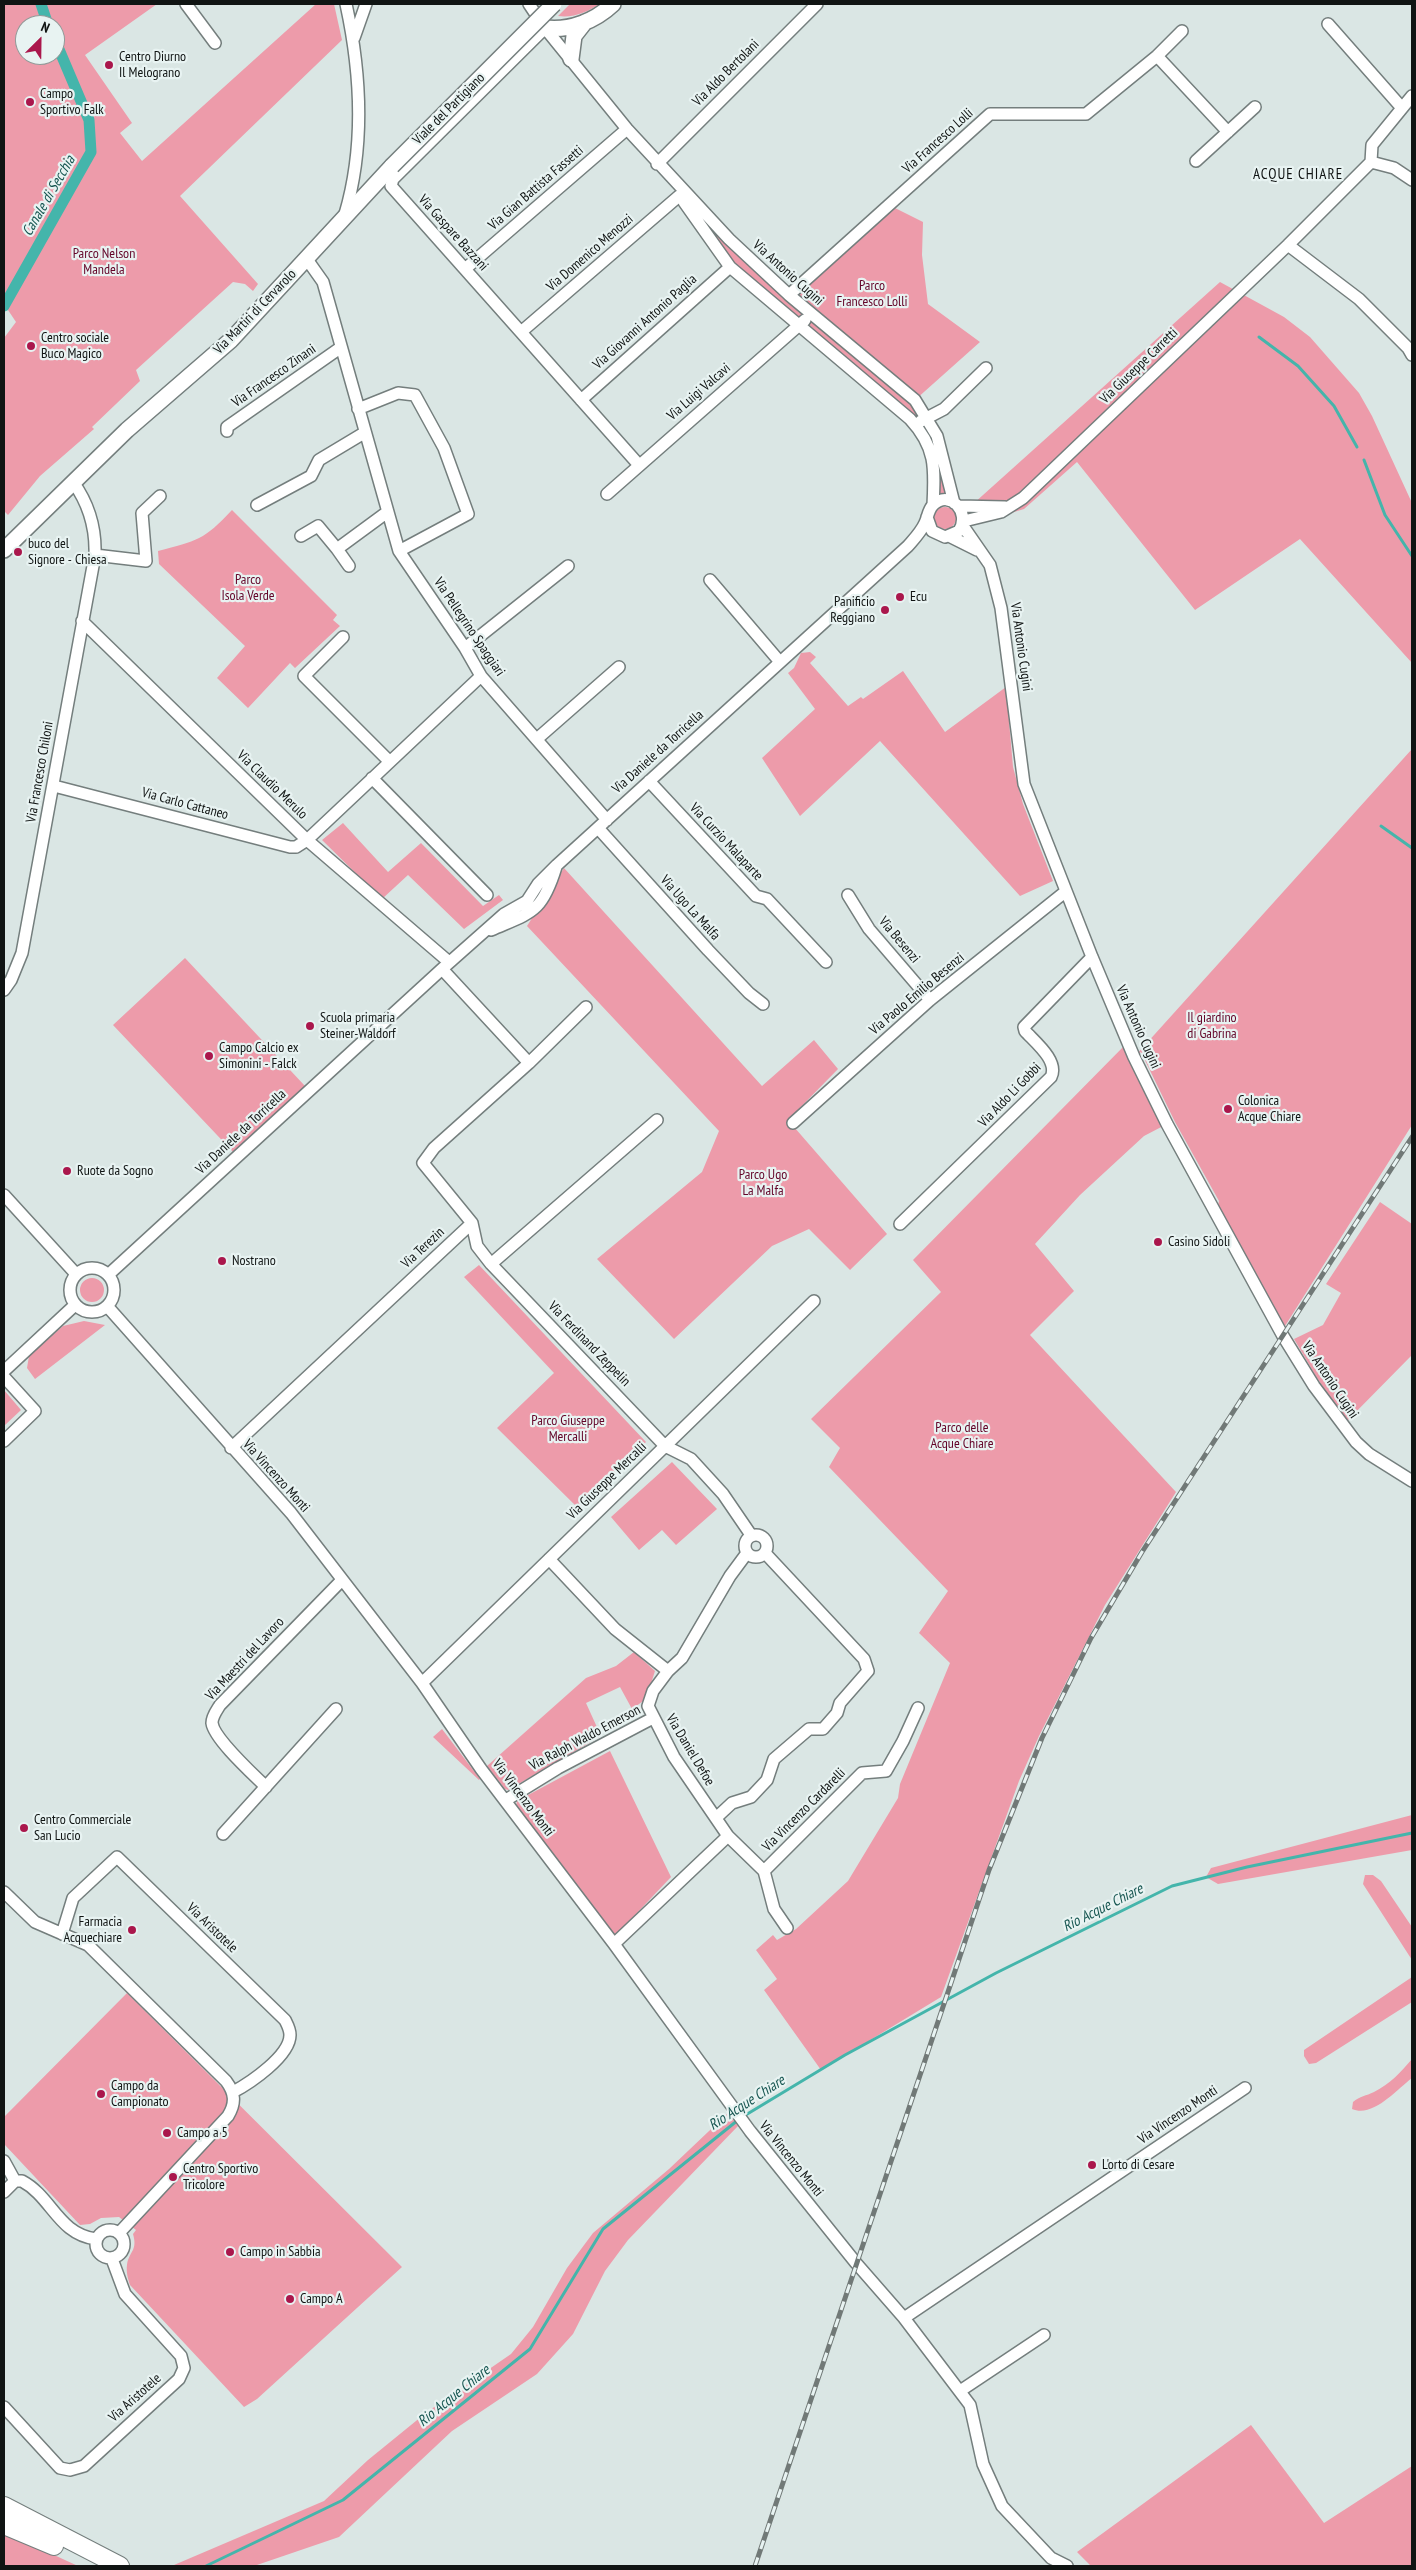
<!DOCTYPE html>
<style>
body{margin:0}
#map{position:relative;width:1416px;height:2570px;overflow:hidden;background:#dae6e4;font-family:"PT Sans Narrow",sans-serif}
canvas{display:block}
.frame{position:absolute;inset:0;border:5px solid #101413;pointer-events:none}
.north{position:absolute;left:15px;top:15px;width:50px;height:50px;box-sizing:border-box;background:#e8f3f2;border:1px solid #929a99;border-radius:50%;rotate:23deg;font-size:14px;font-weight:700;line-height:20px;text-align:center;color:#101413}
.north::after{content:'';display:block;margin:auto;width:18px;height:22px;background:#aa174c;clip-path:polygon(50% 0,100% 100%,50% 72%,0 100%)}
</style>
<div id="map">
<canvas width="1416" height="2570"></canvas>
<div class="frame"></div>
<div class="north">N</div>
</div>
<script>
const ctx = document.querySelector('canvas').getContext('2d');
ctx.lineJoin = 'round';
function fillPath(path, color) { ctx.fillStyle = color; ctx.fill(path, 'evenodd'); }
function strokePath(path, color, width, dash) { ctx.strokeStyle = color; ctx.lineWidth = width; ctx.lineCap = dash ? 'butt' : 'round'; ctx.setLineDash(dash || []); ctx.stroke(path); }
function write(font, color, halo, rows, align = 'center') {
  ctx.font = font + ' "PT Sans Narrow",sans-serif'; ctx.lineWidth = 4.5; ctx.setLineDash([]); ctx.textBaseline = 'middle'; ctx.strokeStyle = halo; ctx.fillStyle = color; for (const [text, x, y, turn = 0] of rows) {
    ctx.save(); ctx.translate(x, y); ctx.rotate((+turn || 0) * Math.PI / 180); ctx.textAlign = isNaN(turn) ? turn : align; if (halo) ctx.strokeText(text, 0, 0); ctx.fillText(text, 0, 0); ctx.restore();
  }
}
fillPath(new Path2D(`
 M 4,4 L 157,4 L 85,55 L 132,123 L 120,133 L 142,161 L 316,4 L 334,4 L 342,40 L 180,196 L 258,284 L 253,291 L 245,284 L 233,282 L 136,370 L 140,381 L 92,427 L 94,429 L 40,476 L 8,515 L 4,511 L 4,338 L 16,322 L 4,304 ZM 25,25 L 55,25 L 55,55 L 25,55 Z
 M 570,4 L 600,4 C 587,12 574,18 558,16 Z
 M 657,164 L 789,295 L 889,205 L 923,222 L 922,255 L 928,304 L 980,342 L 915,400 L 928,417 L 954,503 L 938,502 L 935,469 L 922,432 L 730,267 Z
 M 1220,282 L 1284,317 L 1310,337 L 1359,393 L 1372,416 L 1412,503 L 1412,663 L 1300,539 L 1195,610 L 1077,462 L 1024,509 L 981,522 L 963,513 Z
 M934 518a11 11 0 1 1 22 0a11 11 0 1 1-22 0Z
 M 232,510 L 337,615 L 333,620 L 340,626 L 295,668 L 290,663 L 248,708 L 217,678 L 245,646 L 159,564 L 158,551 C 197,541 204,540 232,510 Z
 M 810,652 L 816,657 L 810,663 L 848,706 L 861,697 L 863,699 L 903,671 L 945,732 L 1006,687 L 1013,767 L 1023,804 L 1053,881 L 1020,896 L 880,741 L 800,816 L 762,758 L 815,709 L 788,673 L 794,668 L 801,653 Z
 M 1412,749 L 1412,1125 L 1285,1326 L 1222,1214 L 1218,1205 L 1219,1201 L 1175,1122 L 1141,1052 L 1136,1055 Z
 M 343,823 L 388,872 L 421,843 L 483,906 L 499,895 L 503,900 L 464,929 L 408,875 L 382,899 L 322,840 Z
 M 564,868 L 762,1086 L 814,1040 L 838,1069 L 788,1120 L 887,1234 L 850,1270 L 809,1229 L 772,1246 L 674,1339 L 597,1259 L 702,1172 L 719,1131 L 527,926 Z
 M 185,958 L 305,1086 L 234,1153 L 113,1025 Z
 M 1126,1044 L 1167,1124 L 1144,1136 L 1080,1195 L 1035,1244 L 1074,1291 L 1030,1335 L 1176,1492 L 1105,1605 L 1039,1736 L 1019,1781 L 941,1997 L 821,2070 L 764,1990 L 777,1979 L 756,1950 L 773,1935 L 777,1940 L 796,1929 L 848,1881 L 898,1798 L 900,1784 L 950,1663 L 919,1633 L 948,1591 L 829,1467 L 840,1448 L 811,1419 L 941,1292 L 913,1260 Z
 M 1380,1202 L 1412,1224 L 1412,1355 L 1347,1421 L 1317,1378 L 1294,1339 L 1323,1325 L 1341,1293 L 1326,1284 Z
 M 479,1265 L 646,1442 L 579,1509 L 497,1428 L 554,1373 L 464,1277 Z
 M80 1290a12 12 0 1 1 24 0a12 12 0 1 1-24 0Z
 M 84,1321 L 105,1325 L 35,1379 L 27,1368 L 29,1356 L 63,1326 Z
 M 4,1390 L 21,1410 L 4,1426 Z
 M 672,1462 L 717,1509 L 676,1545 L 662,1530 L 639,1550 L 611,1517 Z
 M 634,1652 L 655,1671 L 646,1699 L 632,1709 L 620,1687 L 586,1703 L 601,1736 L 508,1790 L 505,1789 L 487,1766 L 586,1678 L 616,1666 Z
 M 442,1729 L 480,1779 L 479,1780 L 433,1737 Z
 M 610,1751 L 671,1877 L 617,1934 L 612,1933 L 516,1806 L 517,1801 Z
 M 1412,1815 L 1412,1850 L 1218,1884 L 1206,1877 L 1211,1868 Z
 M 1365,1875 L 1373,1875 L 1381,1881 L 1412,1927 L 1412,1960 L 1363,1884 Z
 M 1412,1977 L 1412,2002 L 1316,2063 L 1309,2064 L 1304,2056 L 1304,2050 Z
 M 127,1993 L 402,2267 L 257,2399 L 244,2407 L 130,2285 C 128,2279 126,2272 127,2265 C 129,2251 138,2251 133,2234 L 136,2230 L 119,2217 L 101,2218 L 90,2224 L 80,2225 L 4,2144 L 4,2117 Z
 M 1412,2059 L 1412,2078 C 1396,2090 1373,2118 1352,2109 L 1353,2102 C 1360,2096 1366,2096 1374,2092 C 1390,2084 1401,2072 1412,2059 Z
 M 728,2113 L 738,2126 L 628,2240 L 605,2271 L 573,2334 L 537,2374 L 452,2431 L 339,2537 L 254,2566 L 174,2565 L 324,2501 L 368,2460 L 427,2412 L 511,2354 L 533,2327 L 567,2268 L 593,2233 L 669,2169 Z
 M 1251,2425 L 1324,2523 L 1412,2466 L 1412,2566 L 1091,2566 L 1077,2552 Z
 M 4,2532 L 78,2566 L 4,2566 Z`), '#ed9baa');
strokePath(new Path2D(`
 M 1259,337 L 1298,366 L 1334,406 L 1357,447
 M 1364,460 L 1385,515 L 1412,556
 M 1381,826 L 1412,848
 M 744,2116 L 845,2055 L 996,1973 L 1172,1886 L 1247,1867 L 1412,1833
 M 206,2566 L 343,2500 L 530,2349 L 603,2229 L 738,2120`), '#44b5ab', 3);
strokePath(new Path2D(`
 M 41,4 L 48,25
 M 4,306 L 91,152 L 89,120 L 55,40`), '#44b5ab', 11);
const street = new Path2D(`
 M 186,4 L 215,43
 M 529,4 L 545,28 L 627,129 L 729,239 L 789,295 L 915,400 L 937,436 L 954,503
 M 1328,24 L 1402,108
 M 545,28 L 393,179 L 391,186 L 639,465
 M 354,38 L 366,4
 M 1157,56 L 1228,132
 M 1196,161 L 1255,107
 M 1371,162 L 1372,145 L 1412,96
 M 1371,162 L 1394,168 L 1412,180
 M 657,164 L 817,4
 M 684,202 L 730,267 L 910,419 C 936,447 935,468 933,505
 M 345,214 C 365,146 361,73 346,4
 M 1288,245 L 1359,299 L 1408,348 L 1412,355
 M 306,258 L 323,282 L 399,551 L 465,648 L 481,676 L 607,820
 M 465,269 L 627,129
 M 789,295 L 990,114 L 1086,114 L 1157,56 L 1182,31
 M 521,332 L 679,196
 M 581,400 L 730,267
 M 358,409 L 398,393 L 415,395 L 444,448 L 468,514 L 399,551
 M 921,421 L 944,409 L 986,368
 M 227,431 L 227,427 L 340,348
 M 607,494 L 805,320
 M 257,505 L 311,476 L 319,460 L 364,433
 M 959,506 L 1005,507
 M 964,521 L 1001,512 L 1023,498 L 1288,245 L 1371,162
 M 963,526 L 990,565 L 1001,608 L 1024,784 L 1092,957 L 1134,1057 L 1167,1124 L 1283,1336 L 1314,1386 L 1356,1442 L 1369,1454 L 1412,1481
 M 301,536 L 318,526 L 337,549 L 386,513
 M 949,536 L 977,550
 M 337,549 L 349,566
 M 95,555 L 146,561 L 142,513 L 160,496
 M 710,580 L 780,662
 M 82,621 L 307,840 L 449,962
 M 343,637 L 304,676 L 389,761
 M 465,648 L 568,566
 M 538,738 L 619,667
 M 372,778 L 487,895
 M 649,781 L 756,896 L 767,899 L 826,962
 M 54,786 L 290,847 L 296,847 L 307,840 L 481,676
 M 598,828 L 708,950 L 749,993 L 763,1004
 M 848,895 L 869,929 L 930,1000
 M 491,930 C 532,912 542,913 556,867
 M 4,990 L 11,980 L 22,953 L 95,555 C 96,527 89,504 73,482
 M 529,1063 L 586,1007
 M 793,1123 L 930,1000 L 1065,892
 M 4,1195 L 76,1274
 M 472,1223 L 477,1246 L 491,1264 L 665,1446 L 691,1459 L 723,1494 L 751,1535
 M 900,1224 L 1051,1077 C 1059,1061 1035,1042 1025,1031 L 1024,1027 L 1092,957
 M 491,1264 L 657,1120
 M70 1290a22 22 0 1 1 44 0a22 22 0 1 1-44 0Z
 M 108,1275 L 442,969 L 504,914 L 527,901 L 538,884 L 557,865 L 908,546 C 914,539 921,532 925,523 C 928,517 928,510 933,505 C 950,489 971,512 959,531 L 945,537 L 932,531 L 927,517
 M 107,1306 L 291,1513 L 422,1683 L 481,1769 L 614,1944 L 750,2131 L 856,2263 L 904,2318 L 970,2405 L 983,2464 L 1002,2506 L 1051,2558 L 1067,2566
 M 4,1371 L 75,1305
 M 4,1377 L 35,1411 L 4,1441
 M 231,1448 L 472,1223 L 423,1163 L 434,1148 L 529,1063 L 442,969
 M745 1546a11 11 0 1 1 22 0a11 11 0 1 1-22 0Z
 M 549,1559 L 615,1629 L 668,1671
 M 422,1683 L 814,1301
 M 266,1787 C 254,1775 214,1739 212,1723 C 212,1716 217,1710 220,1705 L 342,1580
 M 506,1800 L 558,1768 L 653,1718
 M 717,1817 L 732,1803 L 751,1797 L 767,1780 L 774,1759 L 809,1729 L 823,1729 L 837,1713 L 840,1703 L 868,1671 L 864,1659 L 765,1553
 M 223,1834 L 336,1709
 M 728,1836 L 674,1757 L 648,1706 L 653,1691 L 668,1671 L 682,1658 L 730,1576 L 747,1553
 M 764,1871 L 774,1909 L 787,1928
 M 4,1892 L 35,1922 L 88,1945 L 226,2081 C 235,2093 236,2103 228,2116 L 119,2233
 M 62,1934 L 73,1898 L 117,1857 L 285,2020 C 287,2024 290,2029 290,2035 C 290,2056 250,2083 233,2092
 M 614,1944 L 728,1836 L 764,1871 L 862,1773 L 886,1771 L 903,1741 L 918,1708
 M 4,2161 L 15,2181
 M 4,2192 L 15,2181 L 22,2181 C 52,2197 58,2234 96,2239
 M96 2244a14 14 0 1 1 28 0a14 14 0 1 1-28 0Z
 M 904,2318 L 1245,2088
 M 960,2391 L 1044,2335
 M 4,2407 L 60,2468 L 70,2470 L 84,2466 L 179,2379 L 184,2368 L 181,2356 L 125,2294 L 112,2259`);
const secondary = new Path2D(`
 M 545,28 C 570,31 595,21 613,4
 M 571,59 L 574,36 L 585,22
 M 4,550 L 127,430 L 231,340 L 392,166`);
const primary = new Path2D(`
 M 4,2506 L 120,2566
 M 4,2525 L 54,2546`);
strokePath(street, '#747e7d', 14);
strokePath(secondary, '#747e7d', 18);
strokePath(primary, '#747e7d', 20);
strokePath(street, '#fff', 11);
strokePath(secondary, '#fff', 15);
strokePath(primary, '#fff', 18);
const rail = new Path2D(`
 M 755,2566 L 989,1870 L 1042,1738 L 1091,1638 L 1142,1552 L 1412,1137`);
strokePath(rail, '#717977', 5);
strokePath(rail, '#e8f3f2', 3, [9]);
const secondaryBridge = new Path2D(`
 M 392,166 L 554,4`);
strokePath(secondaryBridge, '#747e7d', 18, []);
strokePath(secondaryBridge, '#fff', 15);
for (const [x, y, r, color] of [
 [109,65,5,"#aa174c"],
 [30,102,5,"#aa174c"],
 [31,346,5,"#aa174c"],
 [18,552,5,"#aa174c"],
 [900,597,5,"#aa174c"],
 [885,610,5,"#aa174c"],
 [310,1026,5,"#aa174c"],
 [209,1056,5,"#aa174c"],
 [1228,1109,5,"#aa174c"],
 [67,1171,5,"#aa174c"],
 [1158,1242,5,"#aa174c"],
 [222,1261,5,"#aa174c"],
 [24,1828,5,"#aa174c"],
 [132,1930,5,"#aa174c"],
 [101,2094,5,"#aa174c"],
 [167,2133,5,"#aa174c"],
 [1092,2165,5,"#aa174c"],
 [173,2177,5,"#aa174c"],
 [230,2252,5,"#aa174c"],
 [290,2299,5,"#aa174c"]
]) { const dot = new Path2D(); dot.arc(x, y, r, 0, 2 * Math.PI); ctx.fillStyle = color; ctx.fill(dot); strokePath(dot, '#e8f3f2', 2); }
write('14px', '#101413', '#e8f3f2', [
 ["Centro Diurno",119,57],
 ["Il Melograno",119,73],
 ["Campo",40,94],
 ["Sportivo Falk",40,110],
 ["Centro sociale",41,338],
 ["Buco Magico",41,354],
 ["buco del",28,544],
 ["Signore - Chiesa",28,560],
 ["Ecu",910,597],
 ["Panificio",875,602,"right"],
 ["Reggiano",875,618,"right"],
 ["Scuola primaria",320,1018],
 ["Steiner-Waldorf",320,1034],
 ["Campo Calcio ex",219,1048],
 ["Simonini - Falck",219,1064],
 ["Colonica",1238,1101],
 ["Acque Chiare",1238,1117],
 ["Ruote da Sogno",77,1171],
 ["Casino Sidoli",1168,1242],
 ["Nostrano",232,1261],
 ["Centro Commerciale",34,1820],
 ["San Lucio",34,1836],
 ["Farmacia",122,1922,"right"],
 ["Acquechiare",122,1938,"right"],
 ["Campo da",111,2086],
 ["Campionato",111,2102],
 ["Campo a 5",177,2133],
 ["L'orto di Cesare",1102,2165],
 ["Centro Sportivo",183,2169],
 ["Tricolore",183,2185],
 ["Campo in Sabbia",240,2252],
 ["Campo A",300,2299]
], 'left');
write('14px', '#101413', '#e8f3f2', [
 ["Via Aldo Bertolani",726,73,-45],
 ["Viale del Partigiano",449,109,-45],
 ["Via Francesco Lolli",938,141,-42],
 ["Via Gian Battista Fassetti",536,188,-41],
 ["Via Gaspare Bazzani",453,233,48],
 ["Via Domenico Menozzi",590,253,-41],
 ["Via Antonio Cugini",788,273,42],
 ["Via Martiri di Cervarolo",255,312,-46],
 ["Via Giovanni Antonio Paglia",645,322,-42],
 ["Via Giuseppe Carretti",1139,366,-44],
 ["Via Francesco Zinani",274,376,-35],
 ["Via Luigi Valcavi",699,392,-41],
 ["Via Pellegrino Spaggiari",469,627,56],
 ["Via Antonio Cugini",1021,647,82],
 ["Via Daniele da Torricella",658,752,-42],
 ["Via Francesco Chiloni",40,772,-80],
 ["Via Claudio Merulo",272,785,44],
 ["Via Carlo Cattaneo",185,804,15],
 ["Via Curzio Malaparte",726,842,47],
 ["Via Ugo La Malfa",690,908,48],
 ["Via Besenzi",899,940,50],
 ["Via Paolo Emilio Besenzi",917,994,-40],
 ["Via Antonio Cugini",1138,1027,66],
 ["Via Aldo Li Gobbi",1010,1095,-46],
 ["Via Daniele da Torricella",241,1132,-43],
 ["Via Terezin",423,1248,-43],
 ["Via Ferdinand Zeppelin",589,1344,46],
 ["Via Antonio Cugini",1330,1380,56],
 ["Via Vincenzo Monti",276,1476,48],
 ["Via Giuseppe Mercalli",607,1481,-44],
 ["Via Maestri del Lavoro",245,1659,-47],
 ["Via Ralph Waldo Emerson",585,1738,-28],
 ["Via Daniel Defoe",690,1750,59],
 ["Via Vincenzo Monti",523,1798,53],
 ["Via Vincenzo Cardarelli",804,1810,-45],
 ["Via Aristotele",212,1928,44],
 ["Via Vincenzo Monti",1178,2115,-34],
 ["Via Vincenzo Monti",791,2159,51],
 ["Via Aristotele",135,2398,-42]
]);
write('14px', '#630428', '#e8f3f2', [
 ["Parco Nelson",104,254],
 ["Mandela",104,270],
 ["Parco",872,286],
 ["Francesco Lolli",872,302],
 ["Parco",248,580],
 ["Isola Verde",248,596],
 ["Il giardino",1212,1018],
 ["di Gabrina",1212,1034],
 ["Parco Ugo",763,1175],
 ["La Malfa",763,1191],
 ["Parco Giuseppe",568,1421],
 ["Mercalli",568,1437],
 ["Parco delle",962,1428],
 ["Acque Chiare",962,1444]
]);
ctx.letterSpacing = '1px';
write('15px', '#101413', '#e8f3f2', [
 ["ACQUE CHIARE",1298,175]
]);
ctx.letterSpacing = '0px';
write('italic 15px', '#175651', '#e8f3f2', [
 ["Canale di Secchia",49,196,-60],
 ["Rio Acque Chiare",1103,1908,-27],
 ["Rio Acque Chiare",747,2103,-33],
 ["Rio Acque Chiare",454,2396,-39]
]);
</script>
